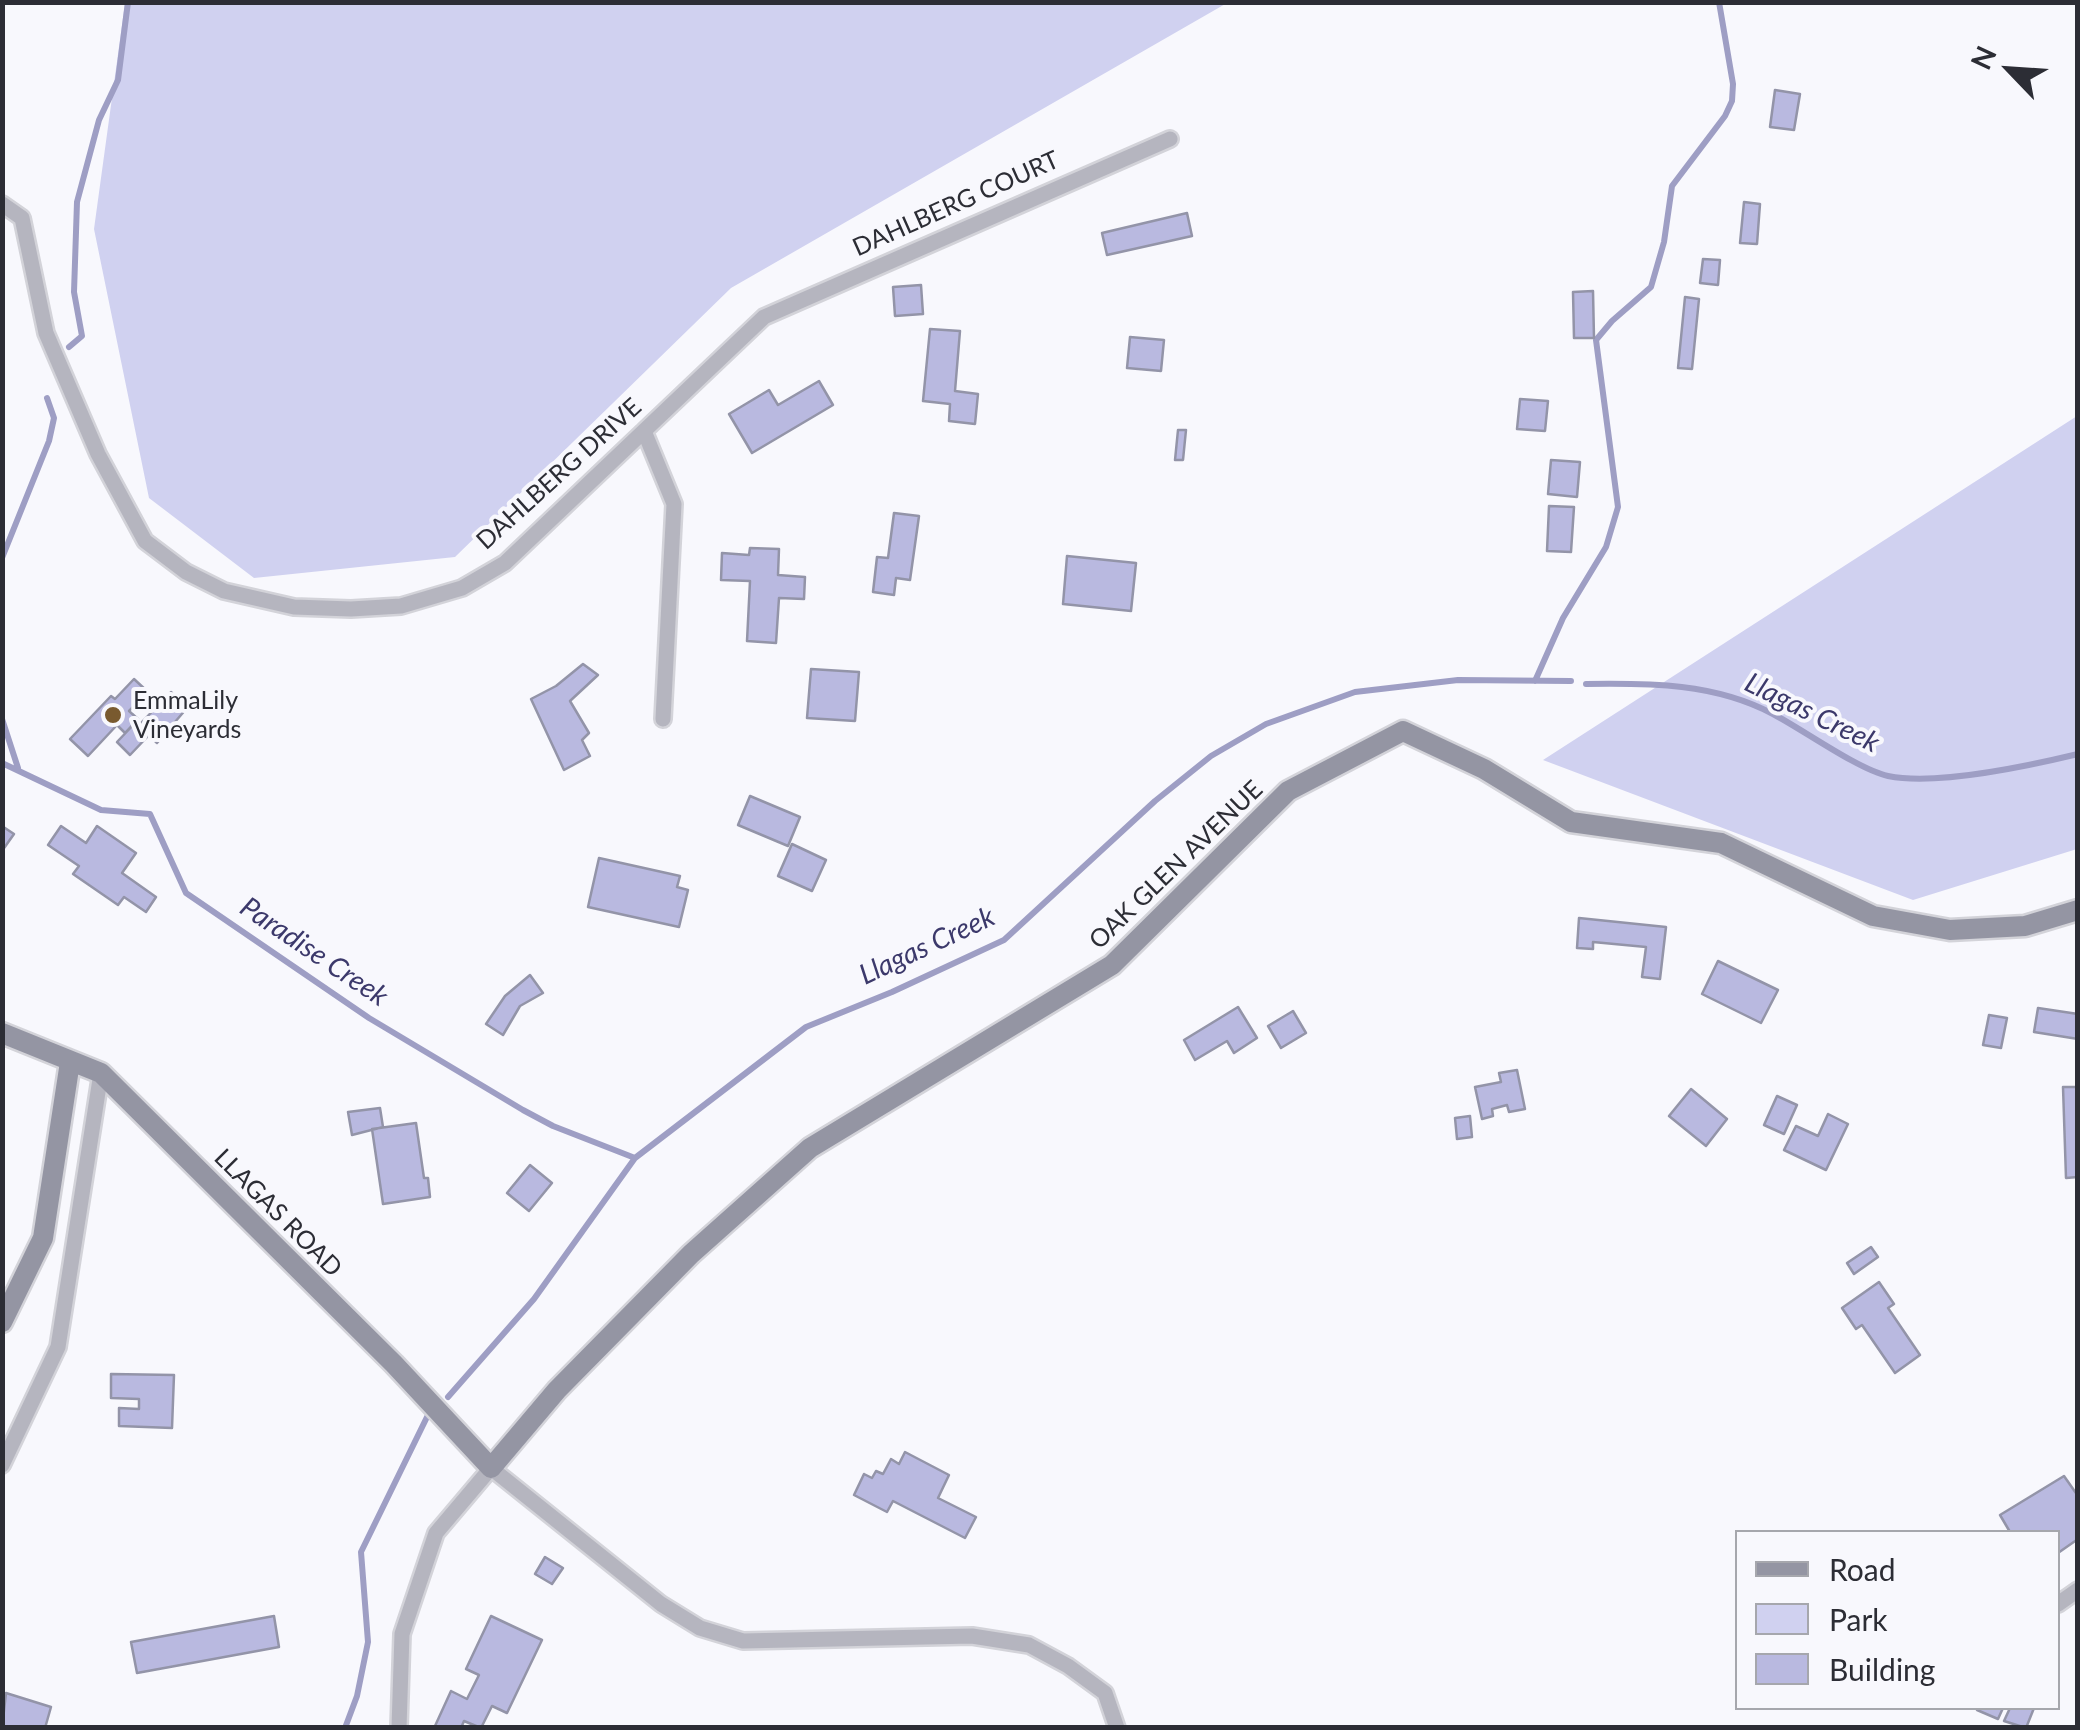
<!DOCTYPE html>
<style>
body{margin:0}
#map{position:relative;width:2080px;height:1730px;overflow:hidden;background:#f8f8fd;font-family:Lato,sans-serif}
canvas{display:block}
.frame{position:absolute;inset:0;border:5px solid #2c2d35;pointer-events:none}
.legend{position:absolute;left:1735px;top:1530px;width:325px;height:180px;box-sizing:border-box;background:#f8f8fd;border:2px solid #a6a7ad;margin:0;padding:12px 18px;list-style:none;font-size:30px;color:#2c2d35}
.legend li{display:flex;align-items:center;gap:20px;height:50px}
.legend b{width:50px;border:2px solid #a6a7ad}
.north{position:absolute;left:1960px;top:20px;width:100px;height:100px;-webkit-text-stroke:8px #f8f8fd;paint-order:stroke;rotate:295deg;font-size:28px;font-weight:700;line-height:40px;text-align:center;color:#2c2d35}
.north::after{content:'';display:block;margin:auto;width:35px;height:45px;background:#2c2d35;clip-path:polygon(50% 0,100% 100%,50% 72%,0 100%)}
</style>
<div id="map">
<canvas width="2080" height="1730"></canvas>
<div class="frame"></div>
<ul class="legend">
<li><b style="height:12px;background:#9495a3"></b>Road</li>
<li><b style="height:28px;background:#d0d1f0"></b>Park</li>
<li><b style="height:28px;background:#b9b9e0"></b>Building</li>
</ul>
<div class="north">N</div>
</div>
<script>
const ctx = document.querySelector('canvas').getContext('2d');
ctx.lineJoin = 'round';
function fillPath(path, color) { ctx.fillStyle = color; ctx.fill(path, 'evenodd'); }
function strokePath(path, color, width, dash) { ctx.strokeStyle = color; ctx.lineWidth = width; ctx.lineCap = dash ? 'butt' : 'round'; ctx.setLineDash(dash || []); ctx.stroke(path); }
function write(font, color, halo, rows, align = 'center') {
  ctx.font = font + ' Lato,sans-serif'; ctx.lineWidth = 8; ctx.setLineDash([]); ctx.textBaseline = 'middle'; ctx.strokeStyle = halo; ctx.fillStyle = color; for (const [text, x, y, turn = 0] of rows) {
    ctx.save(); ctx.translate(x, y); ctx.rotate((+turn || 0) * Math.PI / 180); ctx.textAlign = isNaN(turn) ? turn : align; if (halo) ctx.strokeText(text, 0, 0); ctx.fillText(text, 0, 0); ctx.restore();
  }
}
fillPath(new Path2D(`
 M 125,3 L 125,2 L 1227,3 L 731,288 L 455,557 L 254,578 L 149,498 L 94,229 Z
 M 2077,416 L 2077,849 L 1913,900 L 1543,760 Z`), '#d0d1f0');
strokePath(new Path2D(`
 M 69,347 L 82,336 L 74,292 L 77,202 L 99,120 L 118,80 L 128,2
 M 2,558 L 49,441 L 54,418 L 47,398
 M 1535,681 L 1563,618 L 1606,547 L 1618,507 L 1596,340 L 1612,321 L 1651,287 L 1664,242 L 1672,186 L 1725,116 L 1732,101 L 1733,84 L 1719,2
 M 1586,684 C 1650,683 1715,683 1773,714 C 1802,729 1859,770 1888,776 C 1937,786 2028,766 2078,754
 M 2,719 L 18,768
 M 2,763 L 101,810 L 150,814 L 186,893 L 369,1018 L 523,1110 L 553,1126 L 635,1158
 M 448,1397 L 534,1299 L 635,1158 L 806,1027 L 892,992 L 1004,940 L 1155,801 L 1211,756 L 1266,724 L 1355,692 L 1458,680 L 1571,681
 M 345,1728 L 357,1696 L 368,1642 L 361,1552 L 428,1415`), '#9e9ec4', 6);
const building = new Path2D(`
 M 1775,90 L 1800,94 L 1794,130 L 1770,127 Z
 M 1744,202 L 1760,204 L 1757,244 L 1740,243 Z
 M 1187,213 L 1192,236 L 1107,255 L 1102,233 Z
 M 1703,259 L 1720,260 L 1718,285 L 1700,283 Z
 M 921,285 L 923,314 L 895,316 L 893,287 Z
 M 1593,291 L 1594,338 L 1574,338 L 1573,292 Z
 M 1685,297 L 1699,299 L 1692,369 L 1678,368 Z
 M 930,329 L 960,331 L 955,391 L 978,394 L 975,424 L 949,421 L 950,404 L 923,401 Z
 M 1130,337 L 1164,340 L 1161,371 L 1127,368 Z
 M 819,381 L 833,405 L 752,453 L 729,414 L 769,390 L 778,405 Z
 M 1520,399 L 1548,401 L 1545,431 L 1517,429 Z
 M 1178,430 L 1186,430 L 1183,460 L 1175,460 Z
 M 1551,460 L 1580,462 L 1577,497 L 1548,494 Z
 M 1549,506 L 1574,507 L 1571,552 L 1547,551 Z
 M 894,513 L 919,516 L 910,580 L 896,578 L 894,595 L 873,592 L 877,557 L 888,558 Z
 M 750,548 L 779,549 L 778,575 L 805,577 L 804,599 L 779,598 L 776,643 L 747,641 L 750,581 L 721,580 L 722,553 L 749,555 Z
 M 1067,556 L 1136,563 L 1131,611 L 1063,604 Z
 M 583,664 L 598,675 L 570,701 L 589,733 L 582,740 L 590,756 L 564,770 L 531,699 L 556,686 Z
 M 811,669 L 859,672 L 855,721 L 807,718 Z
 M 134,679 L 148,692 L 129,711 L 138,719 L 125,733 L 117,725 L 88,756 L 70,739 L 111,696 L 115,699 Z
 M 171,692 L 187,708 L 157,743 L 139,725 Z
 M 136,722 L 149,735 L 130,755 L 117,742 Z
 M 750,796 L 800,817 L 788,846 L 738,825 Z
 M 2,826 L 14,834 L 2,851 Z
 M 61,826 L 86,843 L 97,826 L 136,853 L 122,873 L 156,897 L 146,912 L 124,897 L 118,905 L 73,874 L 79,866 L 48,845 Z
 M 792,844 L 826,860 L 812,891 L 778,876 Z
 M 599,858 L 680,876 L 677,887 L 688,890 L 679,927 L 588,907 Z
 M 1579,918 L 1666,927 L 1660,979 L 1642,977 L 1646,947 L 1593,942 L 1593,949 L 1577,948 Z
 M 1718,961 L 1778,990 L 1761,1023 L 1702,994 Z
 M 530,975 L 543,993 L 520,1006 L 503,1035 L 486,1024 L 505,996 Z
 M 1238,1007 L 1257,1038 L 1234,1053 L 1227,1041 L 1195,1060 L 1184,1040 Z
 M 2038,1008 L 2078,1014 L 2078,1039 L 2034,1032 Z
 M 1293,1011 L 1306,1033 L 1281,1048 L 1268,1026 Z
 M 1989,1015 L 2007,1018 L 2001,1048 L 1983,1045 Z
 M 1517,1070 L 1525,1109 L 1509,1112 L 1507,1105 L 1492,1109 L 1493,1116 L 1482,1119 L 1475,1087 L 1501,1082 L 1499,1073 Z
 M 2063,1087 L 2078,1087 L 2078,1177 L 2066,1178 Z
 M 1691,1089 L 1727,1119 L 1706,1146 L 1669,1116 Z
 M 1777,1096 L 1797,1105 L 1784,1134 L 1764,1125 Z
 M 380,1108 L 383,1127 L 352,1135 L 348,1112 Z
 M 1828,1114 L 1848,1124 L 1826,1170 L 1784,1150 L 1796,1126 L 1818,1136 Z
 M 1470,1116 L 1472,1137 L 1457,1139 L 1455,1118 Z
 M 416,1123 L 424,1178 L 428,1178 L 430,1197 L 383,1204 L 372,1129 Z
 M 530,1165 L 552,1183 L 529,1211 L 507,1193 Z
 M 1871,1247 L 1878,1257 L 1854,1274 L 1847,1263 Z
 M 1879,1282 L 1894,1304 L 1888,1308 L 1920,1355 L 1895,1373 L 1862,1325 L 1856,1329 L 1842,1308 Z
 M 111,1374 L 174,1375 L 172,1428 L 119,1426 L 119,1408 L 139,1409 L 139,1399 L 111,1398 Z
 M 905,1452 L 949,1475 L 938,1498 L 976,1517 L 965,1538 L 893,1501 L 887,1512 L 854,1495 L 864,1474 L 872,1478 L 876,1471 L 883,1474 L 891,1459 L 899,1464 Z
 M 2064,1476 L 2078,1496 L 2078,1539 L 2058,1553 L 2058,1532 L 2010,1532 L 2000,1515 Z
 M 545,1557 L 563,1568 L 552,1584 L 535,1574 Z
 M 274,1616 L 279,1647 L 137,1673 L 131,1642 Z
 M 491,1616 L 542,1640 L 507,1713 L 492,1706 L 481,1728 L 464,1721 L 461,1728 L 435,1726 L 451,1691 L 467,1699 L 479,1675 L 466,1669 Z
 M 6,1693 L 51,1707 L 45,1728 L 2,1728 Z
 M 1978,1708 L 2003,1708 L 1998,1719 L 1977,1710 Z
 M 2010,1708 L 2034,1708 L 2026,1728 L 2004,1721 Z`);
fillPath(building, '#b9b9e0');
strokePath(building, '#9394a8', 2.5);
const street = new Path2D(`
 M 2,204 L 22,218 L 46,333 L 98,454 L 145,541 L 186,572 L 224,591 L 294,607 L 351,609 L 401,606 L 462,588 L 505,563 L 764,317 L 1170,139
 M 644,431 L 674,504 L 663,719
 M 2,1465 L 58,1347 L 101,1073
 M 2058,1604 L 2078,1590
 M 399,1728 L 402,1634 L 436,1533 L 491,1468 L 661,1604 L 700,1628 L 743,1641 L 972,1636 L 1029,1645 L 1068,1666 L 1105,1693 L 1117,1728`);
const secondary = new Path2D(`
 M 2,1033 L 101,1073 L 394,1364 L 491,1468 L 557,1390 L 691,1254 L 810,1148 L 1112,965 L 1288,791 L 1403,731 L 1484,769 L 1571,822 L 1721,843 L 1873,916 L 1950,930 L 2025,926 L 2078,910
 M 2,1322 L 43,1238 L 70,1062`);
strokePath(street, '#d3d3d9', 20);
strokePath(secondary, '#d3d3d9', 25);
strokePath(street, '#b5b5bf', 15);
strokePath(secondary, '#9495a3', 20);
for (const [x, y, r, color] of [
 [113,715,10,"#795a2f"]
]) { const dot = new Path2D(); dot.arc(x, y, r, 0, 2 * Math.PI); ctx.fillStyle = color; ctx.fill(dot); strokePath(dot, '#f8f8fd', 4); }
write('25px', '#2c2d35', '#f8f8fd', [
 ["DAHLBERG COURT",956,204,-24],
 ["DAHLBERG DRIVE",559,474,-42],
 ["OAK GLEN AVENUE",1176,865,-44],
 ["LLAGAS ROAD",278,1213,45]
]);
write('25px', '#2c2d35', '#f8f8fd', [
 ["EmmaLily",133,701],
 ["Vineyards",133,730]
], 'left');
write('italic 28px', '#3c396b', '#f8f8fd', [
 ["Llagas Creek",1812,713,26],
 ["Llagas Creek",927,946,-25],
 ["Paradise Creek",314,952,34]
]);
</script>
